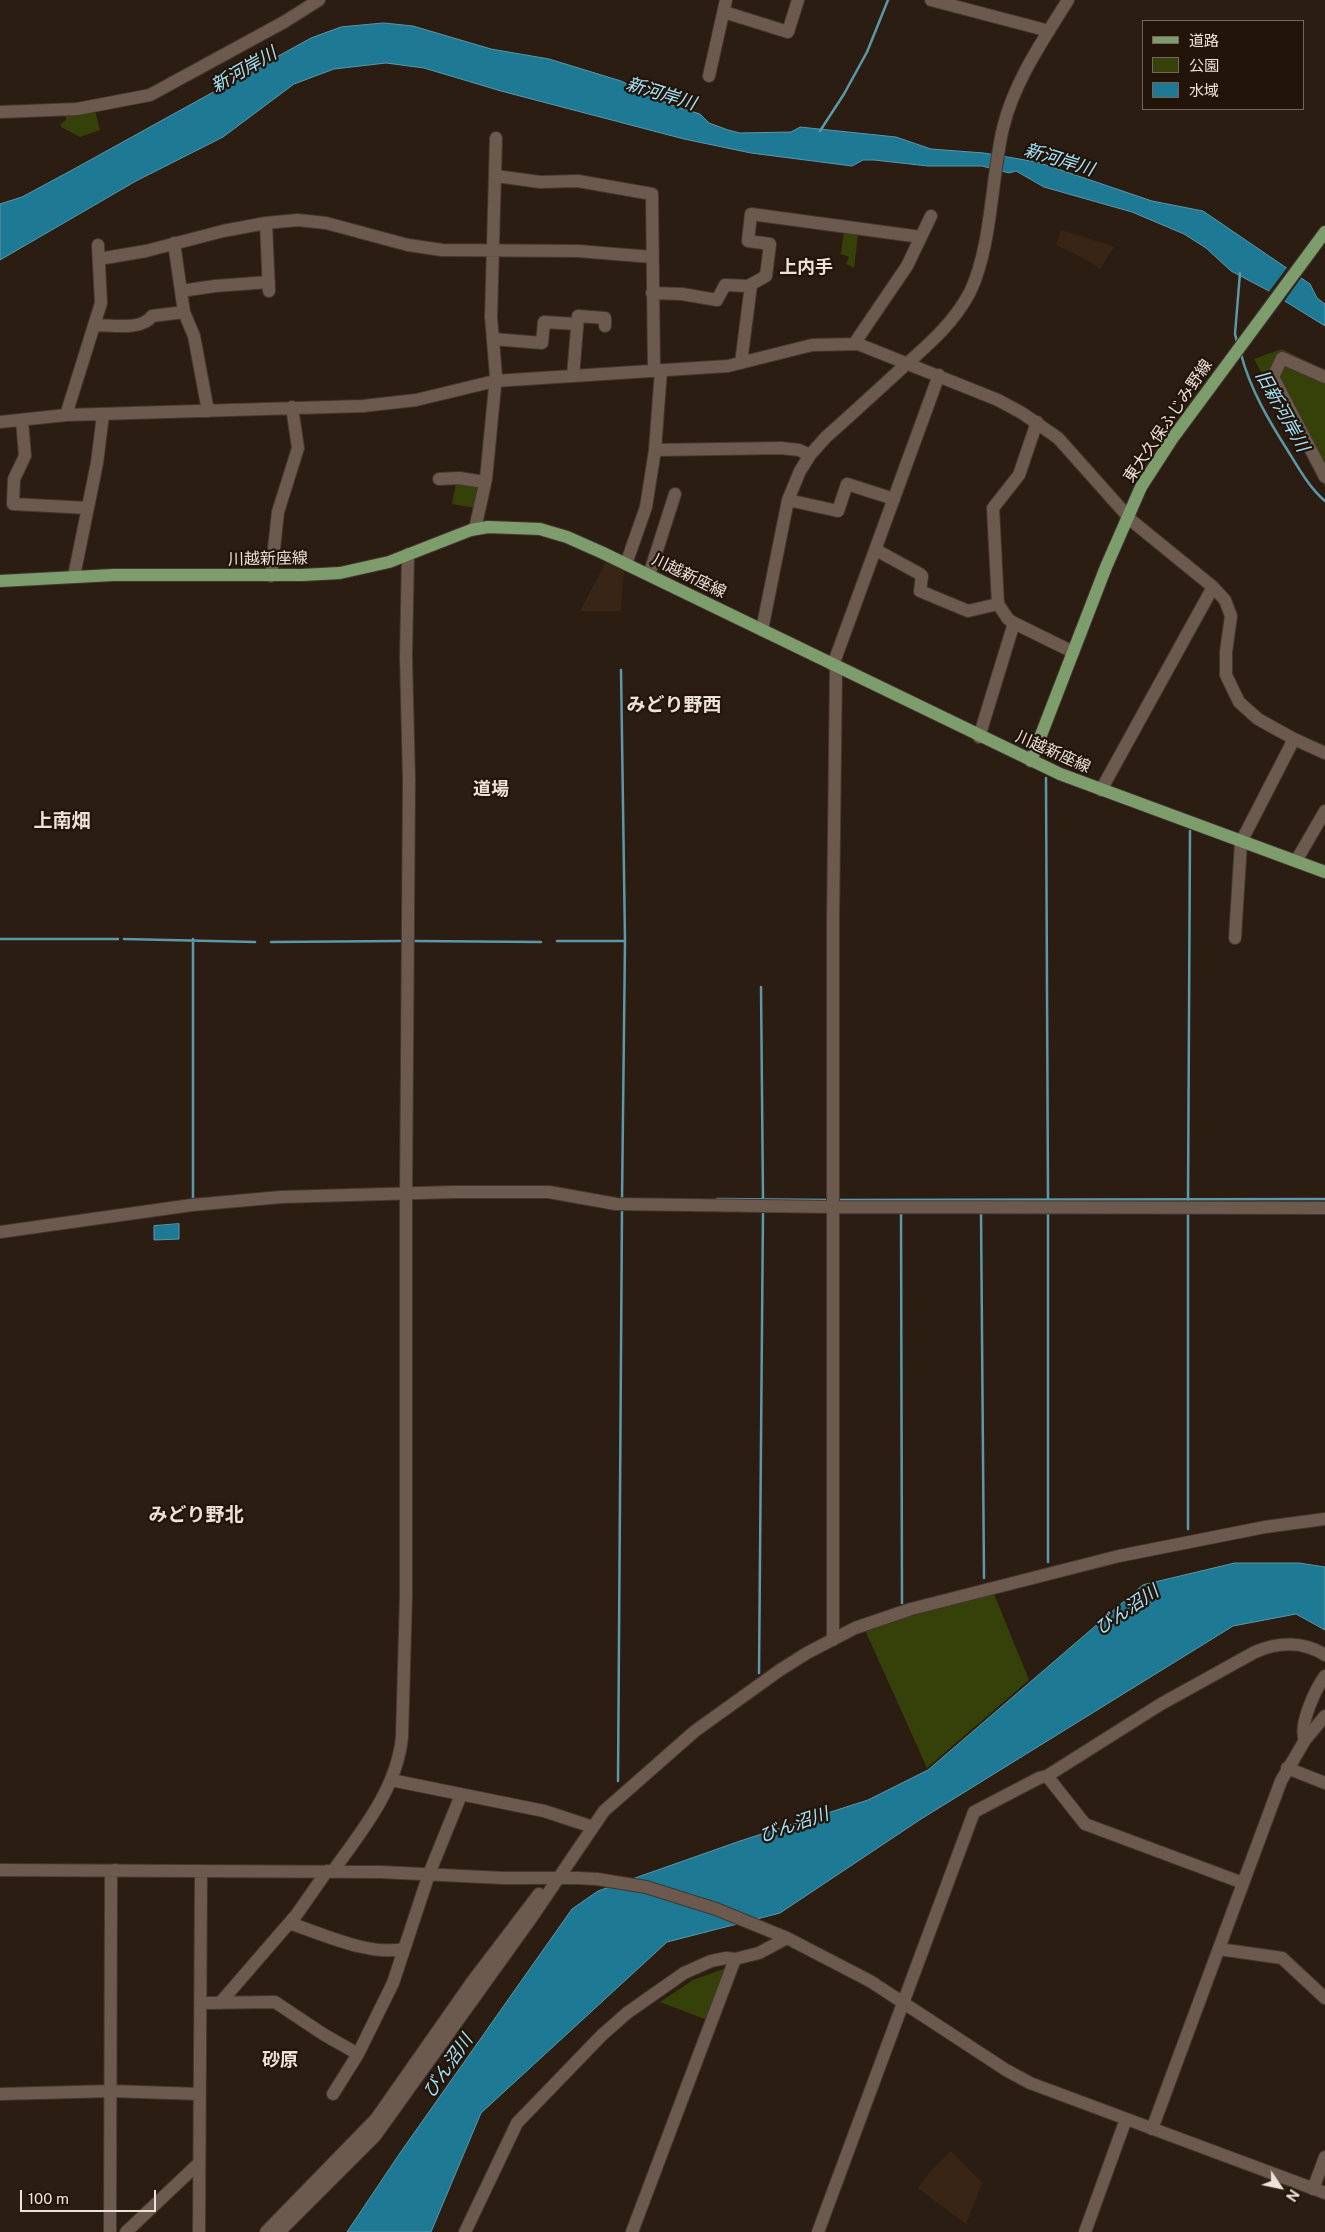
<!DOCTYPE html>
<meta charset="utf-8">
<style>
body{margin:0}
#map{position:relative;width:1325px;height:2232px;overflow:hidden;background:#2c1d12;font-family:"Public Sans","Noto Sans JP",sans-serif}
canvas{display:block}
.legend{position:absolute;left:1142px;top:20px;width:162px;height:90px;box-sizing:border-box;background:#221409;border:1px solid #73665d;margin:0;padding:6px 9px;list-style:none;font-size:15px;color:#ece2da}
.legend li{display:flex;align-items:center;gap:10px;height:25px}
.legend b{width:25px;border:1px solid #73665d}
.north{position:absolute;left:1255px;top:2162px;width:50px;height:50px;-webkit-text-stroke:4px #221409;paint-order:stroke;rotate:124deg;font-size:14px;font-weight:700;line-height:20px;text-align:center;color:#ece2da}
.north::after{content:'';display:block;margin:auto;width:18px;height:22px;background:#ece2da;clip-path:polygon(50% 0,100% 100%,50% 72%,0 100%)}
.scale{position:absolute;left:20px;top:2190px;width:136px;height:22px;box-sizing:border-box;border:2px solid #ece2da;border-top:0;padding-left:6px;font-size:15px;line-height:18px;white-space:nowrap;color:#ece2da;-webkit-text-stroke:4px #221409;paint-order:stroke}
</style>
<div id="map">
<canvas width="1325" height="2232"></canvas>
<ul class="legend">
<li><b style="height:6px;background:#7e9d6c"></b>道路</li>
<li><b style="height:14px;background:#364109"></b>公園</li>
<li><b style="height:14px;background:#1d7994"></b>水域</li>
</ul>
<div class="north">N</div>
<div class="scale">100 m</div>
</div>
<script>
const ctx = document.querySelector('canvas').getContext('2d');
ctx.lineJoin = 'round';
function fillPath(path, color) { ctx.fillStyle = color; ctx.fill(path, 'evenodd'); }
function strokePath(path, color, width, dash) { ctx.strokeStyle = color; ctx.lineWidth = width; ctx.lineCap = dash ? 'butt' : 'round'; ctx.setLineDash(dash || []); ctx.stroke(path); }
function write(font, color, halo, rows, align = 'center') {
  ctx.font = font + ' "Public Sans","Noto Sans JP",sans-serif'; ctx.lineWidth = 4.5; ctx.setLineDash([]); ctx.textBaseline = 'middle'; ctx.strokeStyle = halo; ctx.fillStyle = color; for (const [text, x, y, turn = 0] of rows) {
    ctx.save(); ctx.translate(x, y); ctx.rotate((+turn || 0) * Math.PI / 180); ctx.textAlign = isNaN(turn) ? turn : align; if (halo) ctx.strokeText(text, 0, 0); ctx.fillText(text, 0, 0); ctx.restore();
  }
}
fillPath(new Path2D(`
 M 1061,230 L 1103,243 L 1114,247 L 1100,269 L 1087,260 L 1056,245 Z
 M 607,560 L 624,568 L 621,611 L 580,611 Z
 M 951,2151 L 982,2183 L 966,2224 L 918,2188 L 929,2173 Z`), '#392515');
fillPath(new Path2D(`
 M 95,110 L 100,130 L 80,137 L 61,127 L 61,124 L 66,120 L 66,113 Z
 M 844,229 L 855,231 L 854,235 L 858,235 L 854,268 L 846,264 L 849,257 L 841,254 Z
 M 1282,349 L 1325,370 L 1325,487 L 1254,359 Z
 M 456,483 L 480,488 L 476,508 L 452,504 Z
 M 994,1594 L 1029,1680 L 927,1768 L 865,1630 L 876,1625 Z
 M 726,1968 L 707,2020 L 660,2002 L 693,1980 Z`), '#364109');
const water = new Path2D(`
 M 384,23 L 413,26 L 491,49 L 549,59 L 621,81 L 671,105 L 700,114 L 709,123 L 728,130 L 740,133 L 791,132 L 800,127 L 896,137 L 931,149 L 984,153 L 1037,162 L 1152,201 L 1203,211 L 1310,284 L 1317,298 L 1325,304 L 1325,326 L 1267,290 L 1231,271 L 1206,248 L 1184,234 L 1132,212 L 1044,187 L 1016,171 L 1009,173 L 982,166 L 928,166 L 874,160 L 863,160 L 852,166 L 751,153 L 684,139 L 501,91 L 424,68 L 386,63 L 334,69 L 294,84 L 223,137 L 136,181 L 0,260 L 0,204 L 22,197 L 74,169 L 311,38 L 341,27 Z
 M 179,1224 L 179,1239 L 154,1240 L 154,1226 Z
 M 1235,1563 L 1299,1563 L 1325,1567 L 1325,1630 L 1296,1614 L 1233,1626 L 921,1819 L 780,1913 L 667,1942 L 481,2113 L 431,2232 L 347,2232 L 400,2153 L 572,1909 L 598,1891 L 740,1841 L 868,1800 L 928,1770 L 1143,1585 Z`);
fillPath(water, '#1d7994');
strokePath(water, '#5b98a9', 1);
fillPath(new Path2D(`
 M 1289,265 L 1303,275 L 1283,303 L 1268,293 Z`), '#2c1d12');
strokePath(new Path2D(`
 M 820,131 L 844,94 L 867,52 L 888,0
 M 1237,342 L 1235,334 L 1240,273
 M 1241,354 C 1250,389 1269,421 1288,451 C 1299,469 1309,487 1325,501
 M 621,670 L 625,941 L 622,1201
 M 1046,778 L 1048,1200
 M 0,939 L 118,939
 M 124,939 L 255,942
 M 414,941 L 541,942
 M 557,941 L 625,941
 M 271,942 L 400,941
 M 761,987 L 763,1200
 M 717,1199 L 829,1200
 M 193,1200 L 193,939
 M 837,1200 L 1325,1199
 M 1188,1200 L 1190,831
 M 1048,1211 L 1048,1562
 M 901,1212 L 902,1603
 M 981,1212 L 984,1578
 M 1188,1529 L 1188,1211
 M 759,1673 L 763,1211
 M 618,1781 L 622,1209`), '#5b98a9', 2.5);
const minor = new Path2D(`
 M 931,0 L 1049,31
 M 724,12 L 788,32 L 798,0
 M 709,76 L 726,0
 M 0,112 L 77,109 L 150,95 L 284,22 L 319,0
 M 496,176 L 540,182 L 578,181 L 652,194 L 654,371
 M 266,223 L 269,291
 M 174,243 L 184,312 L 194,336 L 208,411
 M 99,259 L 146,251 L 223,231 L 266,223 L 298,220 L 326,223 L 408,245 L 442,250 L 578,251 L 652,257
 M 181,291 L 215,286 L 269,282
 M 652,293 L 682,294 L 717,300 L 725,285 L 748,286 L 766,276 L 770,244 L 748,241 L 751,214 L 921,237
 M 94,325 C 111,325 142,331 152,316 L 184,312
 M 493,339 L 542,343 L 544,322 L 577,324
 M 854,344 L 907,266 L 931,216
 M 741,363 L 751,285
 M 573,376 L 578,316 L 605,318 L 605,326
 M 1325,377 L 1282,358 L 1273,377 L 1325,477
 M 66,415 L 101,303 L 98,245
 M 22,420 L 25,456 L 14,479 L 13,504 L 88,508
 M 0,422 L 66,415 L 363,406 L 416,400 L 495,381 L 728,366 L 812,345 L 858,344 L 998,400 L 1022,413 L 1058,438 L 1132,521 L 1213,587 L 1225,600 L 1231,616 L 1226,652 L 1226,675 L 1239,702 L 1258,719 L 1294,739 L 1325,753
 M 1037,422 L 1019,475 L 993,508 L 998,604 L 1008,619 L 1014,623 L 1073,652
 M 655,450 L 781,448 L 799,450 L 810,455
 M 439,479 L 459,478 L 485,482
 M 788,500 L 838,511 L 847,484 L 894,499
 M 475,529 L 486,479 L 496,376 L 491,317 L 496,138
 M 876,550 L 920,574 L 922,576 L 920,591 L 968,611 L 998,604
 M 626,564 L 646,507 L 655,450 L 661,370
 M 649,575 L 675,494
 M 74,576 L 97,463 L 103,415
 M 271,576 L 278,512 L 298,448 L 292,407
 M 762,630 L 788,500 L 800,471 L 810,455 L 826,437 C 852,414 877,391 902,368 C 928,345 954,323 970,292 C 992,246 991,179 1003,128 C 1014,82 1043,40 1068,0
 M 833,665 L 939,375
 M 979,737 L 1014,623
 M 1101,790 L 1213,587
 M 1296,861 L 1325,811
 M 1235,938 L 1241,842 L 1294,739
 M 0,1232 L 192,1205 L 281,1197 L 454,1192 L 549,1192 L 616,1204 L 833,1207 L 1325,1208
 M 833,1640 L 833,921 L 836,667
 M 1305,1740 C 1298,1726 1316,1688 1325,1676
 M 1287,1768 L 1325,1783
 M 1047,1776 L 1085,1824 L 1243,1883
 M 391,1780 L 544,1811 L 593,1827
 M 0,1870 L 381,1872 L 503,1878 L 578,1878 L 597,1879 L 646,1887 L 716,1909 L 787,1938 L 870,1981 L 1006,2070 L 1030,2083 L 1325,2193
 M 333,1871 C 362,1831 397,1788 402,1737 L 406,1596 L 406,1194 L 409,780 L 406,657 L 408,554
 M 289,1923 C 323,1934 368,1956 403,1949
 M 1219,1949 L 1282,1958 L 1325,1998
 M 200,2003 L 275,2002 L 323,2034 L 358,2054
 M 220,2003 L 297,1914 L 327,1871
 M 0,2094 L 111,2091 L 199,2094
 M 333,2094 L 358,2054 L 393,1983 L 429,1874 L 461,1795
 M 1152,2129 L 1281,1781 L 1305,1740 L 1325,1716
 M 1313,2189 L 1325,2157
 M 110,2232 L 111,1876 L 115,1870
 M 126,2232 L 199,2163
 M 199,2232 L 201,1871
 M 266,2232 L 376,2119 L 472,1982 L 539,1894
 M 279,2232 L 375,2136 L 532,1917 L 604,1811 L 695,1731 L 780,1670 L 807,1653 L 855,1628 L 911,1609 L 1119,1556 L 1265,1527 L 1325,1519
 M 465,2232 L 517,2123 L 602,2035 L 627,2013 L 684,1973 L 711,1961 L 726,1958 L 735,1959 L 759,1953 L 787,1938
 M 632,2232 L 735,1959
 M 818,2232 L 974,1812 L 1039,1778 L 1047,1776 L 1161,1704 L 1255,1652 C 1278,1642 1303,1641 1325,1655
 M 1085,2232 L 1126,2119`);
const major = new Path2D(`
 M 0,581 L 113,575 L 302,575 L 340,573 L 389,562 L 471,530 L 488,527 L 540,529 L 567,537 L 603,553 L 1060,774 L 1325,872
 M 1031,761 L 1106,567 L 1141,487 L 1172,439 L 1325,232`);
strokePath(minor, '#443731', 14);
strokePath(major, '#443731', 14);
strokePath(minor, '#6b5a4d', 12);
strokePath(major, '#7e9d6c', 12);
write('16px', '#ece2da', '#221409', [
 ["東大久保ふじみ野線",1168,421,-56],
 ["川越新座線",268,559,-1],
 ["川越新座線",689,576,26],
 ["川越新座線",1053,752,24]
]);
write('italic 18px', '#a2e3fb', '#221409', [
 ["新河岸川",244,70,-30],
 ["新河岸川",661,94,17],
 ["新河岸川",1059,160,17],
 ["旧新河岸川",1282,411,61],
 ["びん沼川",1127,1610,-34],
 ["びん沼川",794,1825,-19],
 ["びん沼川",448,2066,-55]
]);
write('bold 18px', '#ece2da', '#221409', [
 ["上内手",806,267],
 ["道場",491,789],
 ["砂原",280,2060]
]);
write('bold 19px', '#ece2da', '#221409', [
 ["みどり野西",674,705],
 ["上南畑",62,821],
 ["みどり野北",196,1515]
]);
</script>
